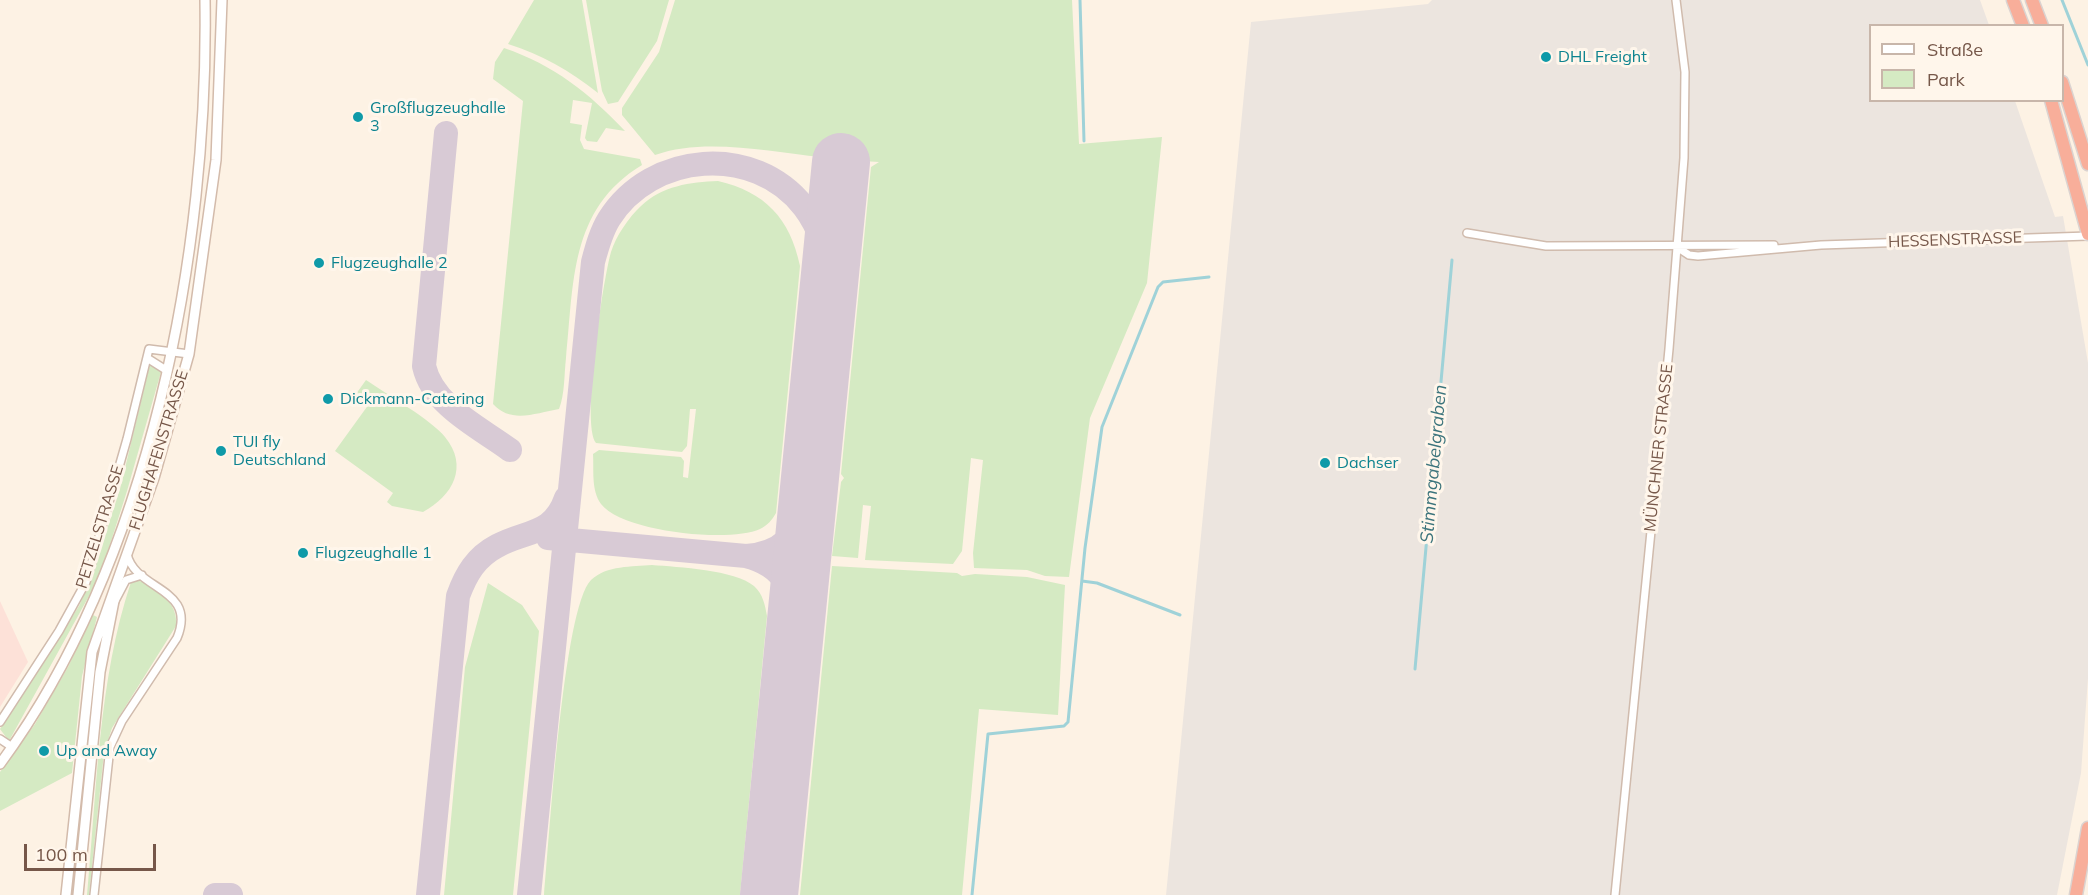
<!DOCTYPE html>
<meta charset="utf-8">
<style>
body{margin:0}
#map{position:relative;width:2088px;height:895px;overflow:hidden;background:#fdf2e4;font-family:Mulish,sans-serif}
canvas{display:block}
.legend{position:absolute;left:1869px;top:24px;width:195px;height:78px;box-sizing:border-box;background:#fff6eb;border:2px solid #c8b6aa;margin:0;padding:8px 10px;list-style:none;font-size:18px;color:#765749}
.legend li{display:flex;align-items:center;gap:12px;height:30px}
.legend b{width:30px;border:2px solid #c8b6aa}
.scale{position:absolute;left:24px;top:844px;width:132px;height:27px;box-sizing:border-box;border:3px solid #765749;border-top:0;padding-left:8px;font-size:18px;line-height:21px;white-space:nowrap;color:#765749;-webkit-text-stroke:4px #fff6eb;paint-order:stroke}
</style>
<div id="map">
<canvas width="2088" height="895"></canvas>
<ul class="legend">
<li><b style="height:8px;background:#fff"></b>Straße</li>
<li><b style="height:16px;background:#d5eac3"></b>Park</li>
</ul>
<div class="scale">100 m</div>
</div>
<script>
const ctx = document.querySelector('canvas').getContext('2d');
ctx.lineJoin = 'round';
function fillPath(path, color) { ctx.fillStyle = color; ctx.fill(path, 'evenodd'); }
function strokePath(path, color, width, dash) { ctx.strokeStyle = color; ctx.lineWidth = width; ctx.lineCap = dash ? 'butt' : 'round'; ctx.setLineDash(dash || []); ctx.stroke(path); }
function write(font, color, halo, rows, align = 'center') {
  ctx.font = font + ' Mulish,sans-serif'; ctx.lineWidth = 6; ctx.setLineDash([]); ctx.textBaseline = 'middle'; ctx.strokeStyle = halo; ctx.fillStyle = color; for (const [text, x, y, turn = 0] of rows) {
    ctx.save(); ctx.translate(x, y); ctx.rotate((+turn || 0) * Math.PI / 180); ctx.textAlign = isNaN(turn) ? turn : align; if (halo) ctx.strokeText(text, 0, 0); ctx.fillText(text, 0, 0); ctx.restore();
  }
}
fillPath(new Path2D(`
 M 0,601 L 28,662 L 0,707 Z`), '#fde1d8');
fillPath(new Path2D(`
 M 1432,0 L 1980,0 L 1989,25 L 1870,26 L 1870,100 L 2015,101 L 2055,217 L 2063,216 L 2088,363 L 2088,678 L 2081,773 L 2057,895 L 1166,895 L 1251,22 L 1428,4 Z`), '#ece5df');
fillPath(new Path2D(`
 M 534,0 L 582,0 L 598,93 C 569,70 542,55 508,44 Z
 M 586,0 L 669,0 L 657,41 L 618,102 L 608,104 L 602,91 Z
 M 675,0 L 1072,0 L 1079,144 L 1162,137 L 1147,283 L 1090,418 L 1069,577 L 1045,576 L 1027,570 L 974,568 L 973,553 L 983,460 L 971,458 L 962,551 L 953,564 L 865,560 L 871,506 L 863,505 L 858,558 L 832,556 L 841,482 L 844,478 L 841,474 L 871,167 L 879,162 L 862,161 L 862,150 L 823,146 L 821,157 C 771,152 704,137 655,155 L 622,115 L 622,108 L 659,52 Z
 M 504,48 C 554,65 589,93 625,131 L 606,128 L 597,142 L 587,141 L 585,138 L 592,103 L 573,100 L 570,123 L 582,125 L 580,140 L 584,149 L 640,159 L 642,165 C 569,209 574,284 566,358 C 564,375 565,394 559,409 C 536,413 511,424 493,404 L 523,101 L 493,79 L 495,62 Z
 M 718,181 C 765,192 790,218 800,266 L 776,513 C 772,520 768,525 760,529 C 730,543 622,532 601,504 C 591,490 594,470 593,454 L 599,450 L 681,457 L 684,461 L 683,477 L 688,478 L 696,409 L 690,409 L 687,446 L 682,452 L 596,443 C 581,424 603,280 611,252 C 616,236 629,217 641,206 C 662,186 690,182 718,181 Z
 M 150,364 L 161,372 L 127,491 L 100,576 L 9,741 L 0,729 L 79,606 L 92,576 L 120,489 Z
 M 366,380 C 385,393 433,421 445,437 C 469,466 453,496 423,512 L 392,506 L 387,502 L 393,493 L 335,451 L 369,404 L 356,394 Z
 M 652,565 C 678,567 735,570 754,586 C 763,594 765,605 767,616 L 740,895 L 544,895 C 549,844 563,608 591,580 C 607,565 632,567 652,565 Z
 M 832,566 L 957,573 L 962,576 L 975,574 L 1027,577 L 1065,585 L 1058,715 L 979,709 L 962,895 L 800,895 Z
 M 136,580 C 156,585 179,603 176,626 L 112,728 L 104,753 L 89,895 L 87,895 C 97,791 98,681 131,582 Z
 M 488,583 L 522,605 L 539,631 L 513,895 L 444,895 L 465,667 Z
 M 93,615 L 97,617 L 82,676 L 72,773 L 0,811 L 0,772 L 35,724 L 68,667 Z`), '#d5eac3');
strokePath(new Path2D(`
 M 1080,0 L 1084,141
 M 2062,0 L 2088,65
 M 1082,581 L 1097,583 L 1180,615
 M 1415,669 L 1452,260
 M 972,895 L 988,734 L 1064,726 L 1068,722 L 1085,548 L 1102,427 L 1158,287 L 1163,282 L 1209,277`), '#9fd2d8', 3);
strokePath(new Path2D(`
 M 446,133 L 424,366 C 433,406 479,427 510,450
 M 548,538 L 746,556
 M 795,630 C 795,592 786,566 746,556 C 781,554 798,535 808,502
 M 215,895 L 231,895
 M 428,895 L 458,596 C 466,574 476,557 497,546 C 526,530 553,536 566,498
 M 529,895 L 593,262 C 597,247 601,232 609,219 C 651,152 754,143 804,207 C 821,229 826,253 830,279`), '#d8cad5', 24);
strokePath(new Path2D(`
 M 769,895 L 841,162`), '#d8cad5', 58);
const minor = new Path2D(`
 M 1467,233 L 1546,246 L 1774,245
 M 1677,247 L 1689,255 L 1698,256 L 1821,245 L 2088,236
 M 147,358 L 166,370
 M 115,601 L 126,580 L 142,575
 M 0,722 L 59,631 L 86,582 L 127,439 L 149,349 L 189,354
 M 0,739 L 12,747
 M 94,895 L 110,747 L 122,721 L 177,638 C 198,587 135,591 127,554
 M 1615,895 L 1669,349 L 1684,158 L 1685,72 L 1676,0`);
const secondary = new Path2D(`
 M 0,764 C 151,559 209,251 205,0
 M 66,895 L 92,652 L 154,478 L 189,354 L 216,160 L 222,0
 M 78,895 L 100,672 L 115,596`);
const motorway = new Path2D(`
 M 2013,0 L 2023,26
 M 2032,0 L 2042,26
 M 2062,82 L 2088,164
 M 2051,100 L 2088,234
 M 2076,895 L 2088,828`);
strokePath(minor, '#d0bbad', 10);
strokePath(secondary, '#d3bbab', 12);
strokePath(motorway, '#dbd3d0', 15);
strokePath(minor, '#fff', 7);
strokePath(secondary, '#fff', 9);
strokePath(motorway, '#f8ae9a', 12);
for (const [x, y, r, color] of [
 [1546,57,6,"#0f9aa8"],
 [358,117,6,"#0f9aa8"],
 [319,263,6,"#0f9aa8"],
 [328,399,6,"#0f9aa8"],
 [221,451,6,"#0f9aa8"],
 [1325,463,6,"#0f9aa8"],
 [303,553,6,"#0f9aa8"],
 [44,751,6,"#0f9aa8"]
]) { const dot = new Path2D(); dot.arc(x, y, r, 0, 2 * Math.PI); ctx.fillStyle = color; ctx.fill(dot); strokePath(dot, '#fff6eb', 2); }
write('16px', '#0d838f', '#fff6eb', [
 ["DHL Freight",1558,57],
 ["Großflugzeughalle",370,108],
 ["3",370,126],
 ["Flugzeughalle 2",331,263],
 ["Dickmann-Catering",340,399],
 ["TUI fly",233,442],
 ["Deutschland",233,460],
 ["Dachser",1337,463],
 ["Flugzeughalle 1",315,553],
 ["Up and Away",56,751]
], 'left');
write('16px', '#765749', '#fff6eb', [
 ["HESSENSTRASSE",1955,240,-2],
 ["MÜNCHNER STRASSE",1659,448,-84],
 ["FLUGHAFENSTRASSE",159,450,-73],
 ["PETZELSTRASSE",100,527,-73]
]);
write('italic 18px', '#3c747c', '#fff6eb', [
 ["Stimmgabelgraben",1434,464,-85]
]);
</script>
